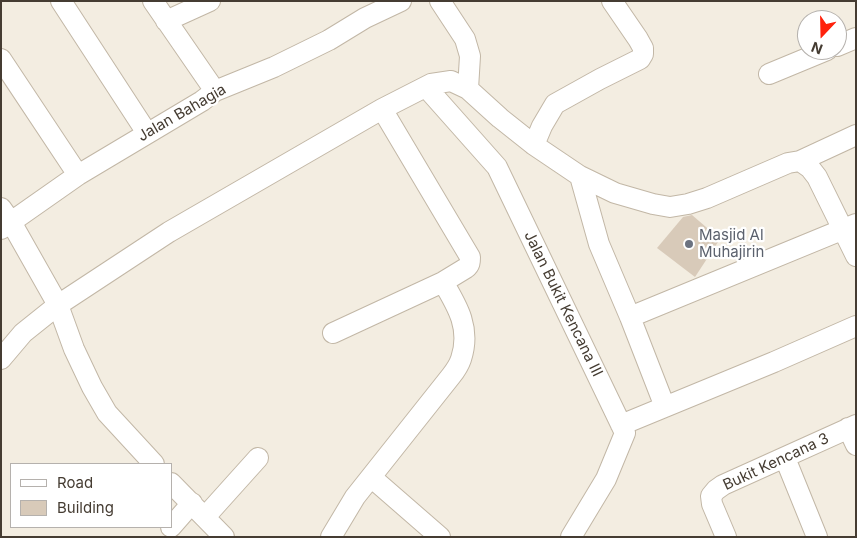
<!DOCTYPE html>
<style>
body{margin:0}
#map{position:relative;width:857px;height:538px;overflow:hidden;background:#f3ede1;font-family:Inter,sans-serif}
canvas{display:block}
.frame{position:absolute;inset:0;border:2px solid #453c32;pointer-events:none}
.legend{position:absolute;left:10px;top:463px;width:162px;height:65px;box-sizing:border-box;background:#fff;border:1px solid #b5b1ad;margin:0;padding:6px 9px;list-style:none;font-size:15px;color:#453c32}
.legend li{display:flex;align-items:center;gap:10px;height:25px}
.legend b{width:25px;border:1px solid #b5b1ad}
.north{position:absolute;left:797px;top:10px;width:50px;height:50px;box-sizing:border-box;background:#fff;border:1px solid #b5b1ad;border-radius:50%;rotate:201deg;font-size:14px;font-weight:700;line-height:20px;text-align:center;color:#453c32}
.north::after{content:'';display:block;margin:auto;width:18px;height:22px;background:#ff220c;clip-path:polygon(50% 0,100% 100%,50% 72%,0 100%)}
</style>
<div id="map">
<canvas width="857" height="538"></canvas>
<div class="frame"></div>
<ul class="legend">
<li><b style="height:6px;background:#fff"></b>Road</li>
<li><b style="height:14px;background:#d8cab9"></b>Building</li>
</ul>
<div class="north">N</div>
</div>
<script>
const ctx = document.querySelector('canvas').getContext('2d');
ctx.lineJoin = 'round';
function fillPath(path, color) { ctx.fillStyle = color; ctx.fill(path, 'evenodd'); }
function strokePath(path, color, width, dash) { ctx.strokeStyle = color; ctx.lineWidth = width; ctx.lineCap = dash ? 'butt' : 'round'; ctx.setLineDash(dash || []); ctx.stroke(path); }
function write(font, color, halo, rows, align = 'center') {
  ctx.font = font + ' Inter,sans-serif'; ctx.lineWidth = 4.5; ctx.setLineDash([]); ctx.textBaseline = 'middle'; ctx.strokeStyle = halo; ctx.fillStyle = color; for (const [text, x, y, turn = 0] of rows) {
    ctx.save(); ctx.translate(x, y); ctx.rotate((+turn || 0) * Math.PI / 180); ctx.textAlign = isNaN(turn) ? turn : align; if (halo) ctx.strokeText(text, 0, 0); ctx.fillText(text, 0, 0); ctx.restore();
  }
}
fillPath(new Path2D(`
 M 692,215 L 720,239 L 695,277 L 657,248 L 683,217 Z`), '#d8cab9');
const minor = new Path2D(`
 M 61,1 L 147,133
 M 153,1 L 215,91
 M 440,1 L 465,39 L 470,56 L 468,89
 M 166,21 L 210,1
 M 837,46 L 856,38
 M 1,59 L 78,175
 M 769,74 L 827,50
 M 426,87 L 497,167 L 625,433 L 606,479 L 571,537
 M 534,145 L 542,126 L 555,104 L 600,79 L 640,59 L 643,54 L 643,48 L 638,39 L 612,1
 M 800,161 L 810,168 L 817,177 L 856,256
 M 580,176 L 599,244 L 630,317 L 665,407
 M 1,208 L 11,222 L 58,305 L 74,349 L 92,387 L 107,413 L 154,464
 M 1,229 L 78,175 L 202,101 L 215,91 L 274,67 L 329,40 L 365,18 L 401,1
 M 630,317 L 856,224
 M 333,333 L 443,282 L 466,268 C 470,265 470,262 470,257 L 382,109
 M 1,359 L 23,333 L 58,305 L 169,232 L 382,109 L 431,84 L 451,81 L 468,89 L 500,118 L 534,145 L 580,176 L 615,193 L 653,204 L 670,207 L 688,204 L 707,198 L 788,163 L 800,161 L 856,135
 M 621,425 L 774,362 L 856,326
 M 848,428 L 856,445
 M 785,458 L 817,537
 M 371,477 L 440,537
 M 171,483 L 224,537
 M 205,517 L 258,458
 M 171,527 L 192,503
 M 331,537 L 355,497 L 451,376 C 455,371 459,365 461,359 C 471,329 458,307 443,282
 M 726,537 L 712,504 L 711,496 L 716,490 L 723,485 L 856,425`);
strokePath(minor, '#c2b7a6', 22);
strokePath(minor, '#fff', 20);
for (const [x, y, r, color] of [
 [689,244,5,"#6b7280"]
]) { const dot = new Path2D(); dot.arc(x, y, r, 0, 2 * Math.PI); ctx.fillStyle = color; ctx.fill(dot); strokePath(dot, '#fff', 2); }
write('15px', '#453c32', '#fff', [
 ["Jalan Bahagia",182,113,-30],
 ["Jalan Bukit Kencana III",563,304,64],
 ["Bukit Kencana 3",776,462,-25]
]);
write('15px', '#5b616d', '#fff', [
 ["Masjid Al",699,235],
 ["Muhajirin",699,252]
], 'left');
</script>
